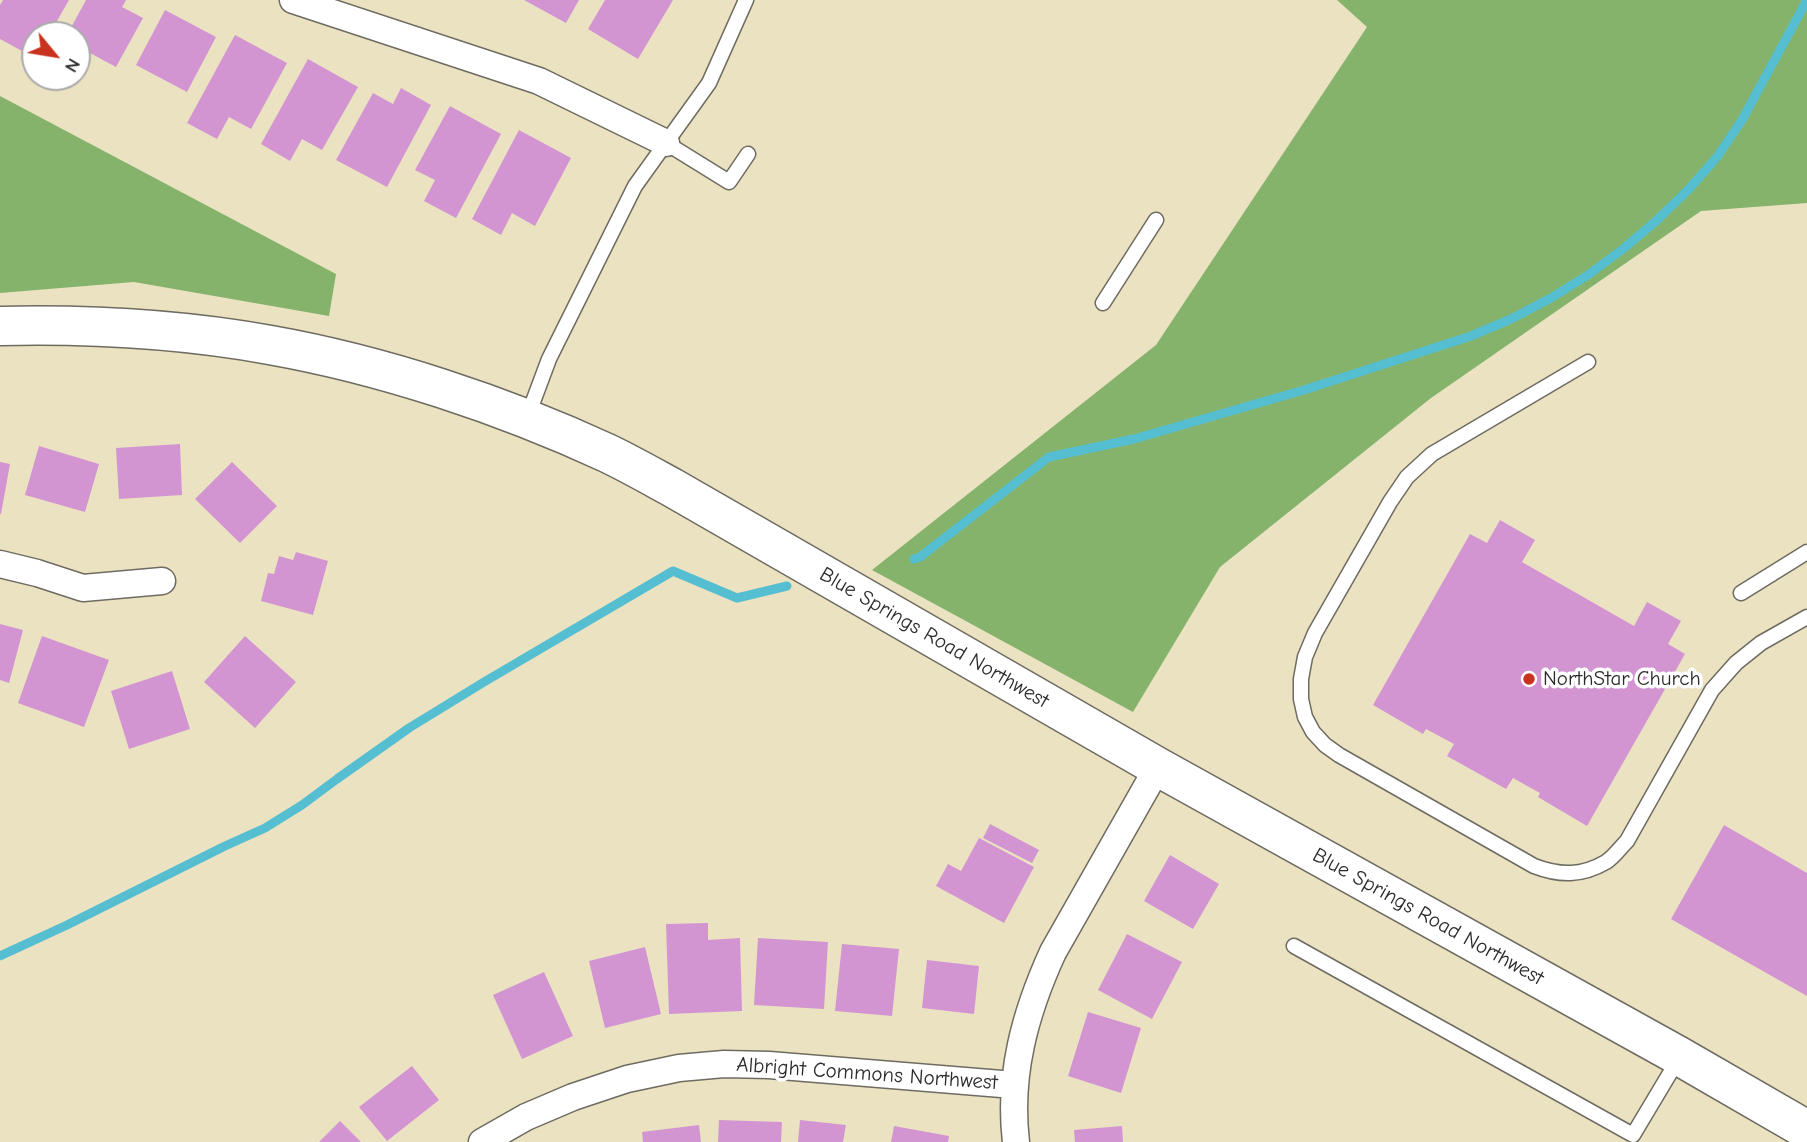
<!DOCTYPE html>
<style>
body{margin:0}
#map{position:relative;width:1807px;height:1142px;overflow:hidden;background:#ebe2c2;font-family:"Comic Neue",sans-serif}
canvas{display:block}
.north{position:absolute;left:21px;top:21px;width:70px;height:70px;box-sizing:border-box;background:#fff;border:2px solid #aaa;border-radius:50%;rotate:120deg;font-size:19px;font-weight:700;line-height:28px;text-align:center;color:#2b2b2b}
.north::after{content:'';display:block;margin:auto;width:24px;height:32px;background:#c8321e;clip-path:polygon(50% 0,100% 100%,50% 72%,0 100%)}
</style>
<div id="map">
<canvas width="1807" height="1142"></canvas>
<div class="north">N</div>
</div>
<script>
const ctx = document.querySelector('canvas').getContext('2d');
ctx.lineJoin = 'round';
function fillPath(path, color) { ctx.fillStyle = color; ctx.fill(path, 'evenodd'); }
function strokePath(path, color, width, dash) { ctx.strokeStyle = color; ctx.lineWidth = width; ctx.lineCap = dash ? 'butt' : 'round'; ctx.setLineDash(dash || []); ctx.stroke(path); }
function write(font, color, halo, rows, align = 'center') {
  ctx.font = font + ' "Comic Neue",sans-serif'; ctx.lineWidth = 7; ctx.setLineDash([]); ctx.textBaseline = 'middle'; ctx.strokeStyle = halo; ctx.fillStyle = color; for (const [text, x, y, turn = 0] of rows) {
    ctx.save(); ctx.translate(x, y); ctx.rotate((+turn || 0) * Math.PI / 180); ctx.textAlign = isNaN(turn) ? turn : align; if (halo) ctx.strokeText(text, 0, 0); ctx.fillText(text, 0, 0); ctx.restore();
  }
}
fillPath(new Path2D(`
 M 1337,0 L 1807,0 L 1807,203 L 1701,211 L 1431,398 L 1220,567 L 1133,712 L 872,570 L 1156,345 L 1367,27 Z
 M 0,96 L 336,274 L 329,316 L 134,282 L 0,293 Z`), '#85b36c');
strokePath(new Path2D(`
 M 914,559 L 920,557 L 1049,457 L 1134,439 L 1304,390 L 1471,336 L 1511,319 L 1551,298 L 1588,275 L 1623,249 L 1656,221 L 1688,190 L 1717,157 L 1742,120 L 1807,0
 M 0,956 L 67,925 L 225,846 L 265,828 L 302,805 L 337,779 L 409,728 L 484,682 L 673,571 L 737,598 L 787,586`), '#55bfd1', 9);
fillPath(new Path2D(`
 M 3,0 L 69,0 L 49,35 L 35,35 L 35,58 L 0,39 L 0,5 Z
 M 86,0 L 126,0 L 122,7 L 143,18 L 116,67 L 77,46 L 77,35 L 67,35 Z
 M 524,0 L 579,0 L 566,23 Z
 M 605,0 L 673,0 L 638,59 L 588,29 Z
 M 165,10 L 216,37 L 187,92 L 136,65 Z
 M 235,35 L 287,63 L 251,129 L 229,117 L 217,139 L 187,123 Z
 M 308,59 L 358,87 L 322,150 L 302,139 L 290,161 L 261,144 Z
 M 401,88 L 431,105 L 387,187 L 336,160 L 373,93 L 393,104 Z
 M 450,106 L 501,134 L 456,218 L 424,201 L 435,180 L 415,170 Z
 M 519,130 L 571,158 L 535,226 L 512,213 L 501,235 L 472,219 Z
 M 180,444 L 182,495 L 119,499 L 116,448 Z
 M 39,446 L 99,464 L 85,512 L 25,495 Z
 M 0,462 L 10,464 L 1,514 L 0,514 Z
 M 232,462 L 277,506 L 240,543 L 195,499 Z
 M 1500,520 L 1535,540 L 1522,562 L 1634,626 L 1647,602 L 1681,621 L 1668,644 L 1685,654 L 1587,826 L 1538,797 L 1540,793 L 1513,778 L 1506,789 L 1447,756 L 1454,744 L 1426,729 L 1423,734 L 1373,705 L 1470,534 L 1487,543 Z
 M 296,552 L 328,561 L 313,615 L 261,601 L 268,573 L 274,574 L 279,556 L 293,560 Z
 M 0,624 L 23,630 L 9,683 L 0,680 Z
 M 42,636 L 109,660 L 84,727 L 18,703 Z
 M 245,636 L 296,682 L 255,728 L 204,682 Z
 M 172,671 L 190,729 L 129,749 L 111,691 Z
 M 990,824 L 1039,850 L 1032,863 L 983,838 Z
 M 1724,825 L 1807,873 L 1807,996 L 1671,919 Z
 M 979,838 L 1034,867 L 1004,923 L 936,886 L 948,864 L 961,871 Z
 M 1170,855 L 1219,884 L 1193,929 L 1144,901 Z
 M 708,923 L 708,940 L 740,938 L 742,1011 L 669,1014 L 666,924 Z
 M 1127,934 L 1182,962 L 1152,1019 L 1098,990 Z
 M 758,938 L 828,942 L 824,1009 L 754,1005 Z
 M 842,944 L 899,949 L 892,1016 L 835,1011 Z
 M 645,947 L 661,1014 L 605,1028 L 589,961 Z
 M 927,960 L 979,966 L 974,1014 L 922,1008 Z
 M 544,972 L 573,1036 L 522,1059 L 493,995 Z
 M 1088,1012 L 1141,1028 L 1121,1093 L 1068,1076 Z
 M 412,1066 L 439,1100 L 387,1141 L 359,1107 Z
 M 719,1120 L 782,1122 L 781,1142 L 718,1142 Z
 M 800,1120 L 846,1125 L 843,1142 L 798,1142 Z
 M 340,1121 L 361,1142 L 319,1142 Z
 M 699,1125 L 701,1142 L 643,1142 L 642,1132 Z
 M 894,1126 L 949,1136 L 948,1142 L 891,1142 Z
 M 1122,1126 L 1123,1142 L 1075,1142 L 1074,1130 Z`), '#d295d2');
const lane = new Path2D(`
 M 666,143 L 729,182 L 748,154
 M 1103,303 L 1156,220
 M 1588,362 L 1432,454 L 1407,477 L 1390,502 L 1315,633 L 1305,657 L 1301,679 L 1301,699 L 1305,717 L 1313,732 L 1325,745 L 1339,755 L 1534,866 C 1560,876 1582,876 1606,862 C 1614,857 1620,848 1627,841 L 1712,690 L 1736,663 L 1761,643 L 1807,617
 M 527,418 L 549,359 L 635,186 L 709,83 L 746,0
 M 1741,593 L 1807,552
 M 1294,946 L 1633,1135 L 1679,1058`);
const street = new Path2D(`
 M 293,0 L 539,81 L 666,143
 M 0,564 L 37,573 L 83,588 L 162,581
 M 482,1142 L 526,1117 L 573,1097 L 627,1079 L 679,1068 L 724,1064 L 769,1065 L 1014,1085
 M 1016,1142 C 1008,1075 1025,1013 1053,952 L 1158,767`);
const secondary = new Path2D(`
 M 0,326 C 90,324 181,329 270,345 C 383,365 503,405 607,453 C 630,464 651,476 673,488 L 1158,767 L 1679,1056 L 1807,1130`);
strokePath(lane, '#6e6b60', 17);
strokePath(street, '#6e6b60', 29);
strokePath(secondary, '#6e6b60', 41);
strokePath(lane, '#fff', 14);
strokePath(street, '#fff', 26);
strokePath(secondary, '#fff', 38);
for (const [x, y, r, color] of [
 [1529,679,7,"#c8321e"]
]) { const dot = new Path2D(); dot.arc(x, y, r, 0, 2 * Math.PI); ctx.fillStyle = color; ctx.fill(dot); strokePath(dot, '#fff', 2.5); }
write('21px', '#2b2b2b', '#fff', [
 ["Blue Springs Road Northwest",934,638,30],
 ["Blue Springs Road Northwest",1428,917,29],
 ["Albright Commons Northwest",867,1074,4]
]);
write('21px', '#2b2b2b', '#fff', [
 ["NorthStar Church",1543,679]
], 'left');
</script>
